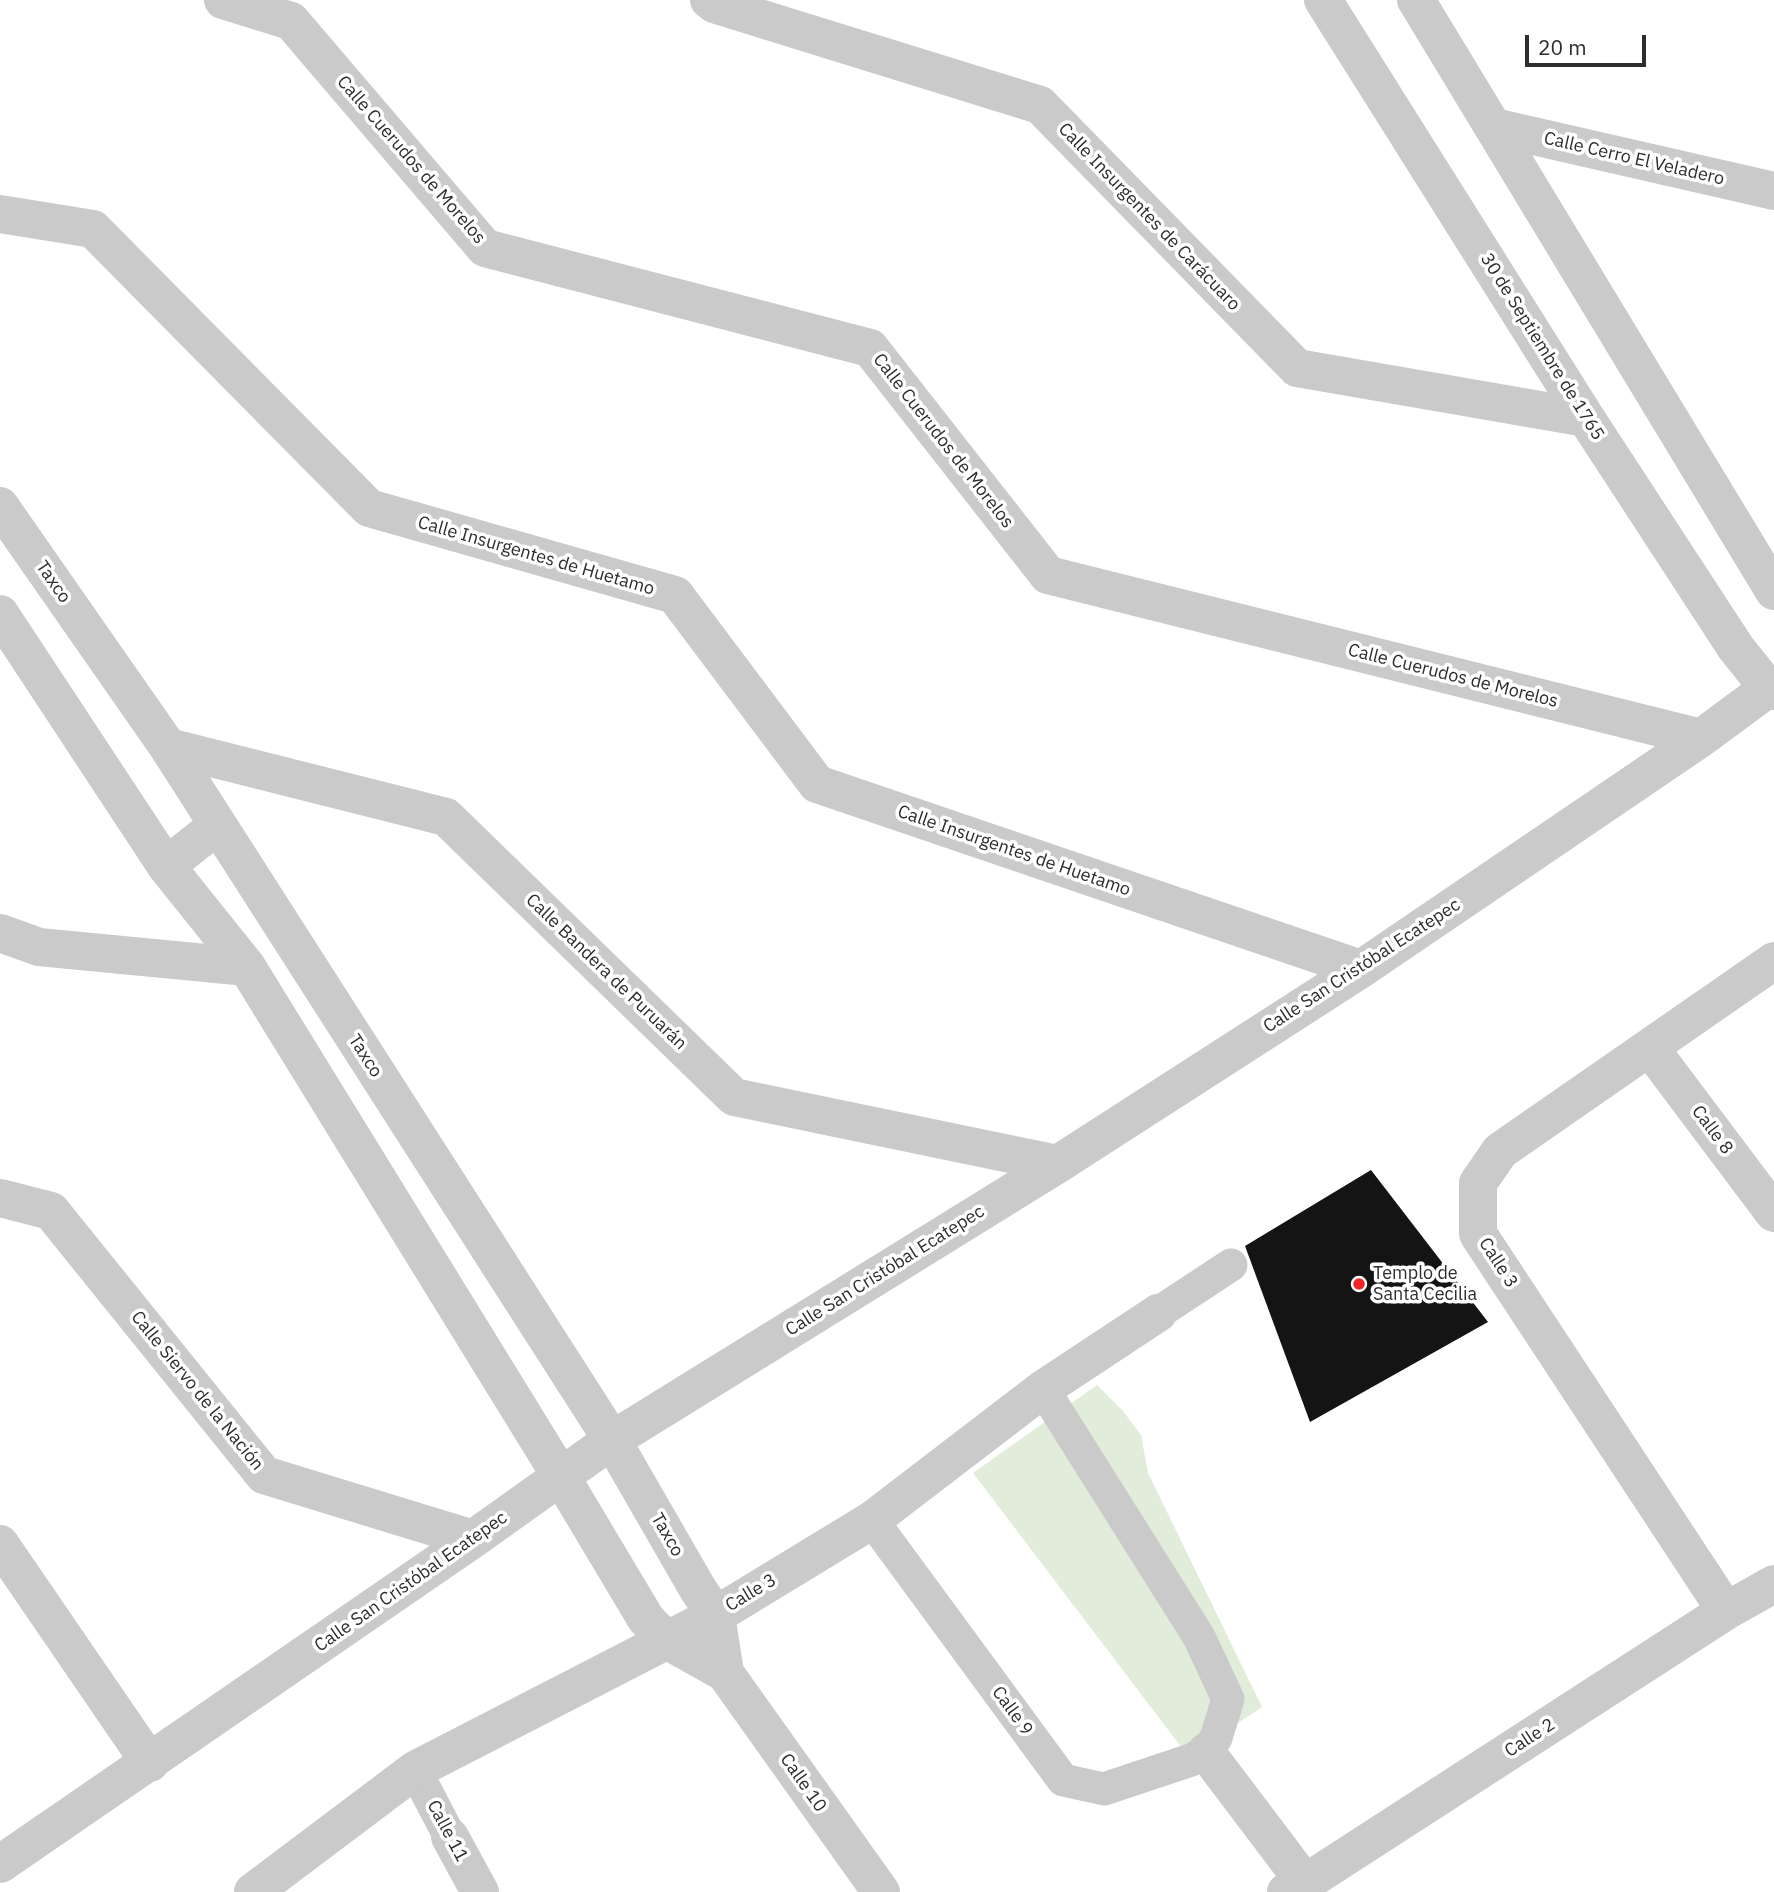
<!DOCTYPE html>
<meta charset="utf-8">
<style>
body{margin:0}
#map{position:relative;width:1774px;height:1892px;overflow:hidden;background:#fff;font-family:"IBM Plex Sans",sans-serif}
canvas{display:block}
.scale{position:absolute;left:1525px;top:35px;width:121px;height:32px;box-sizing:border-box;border:4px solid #2d2d2d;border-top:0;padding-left:9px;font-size:21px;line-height:24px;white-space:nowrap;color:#2d2d2d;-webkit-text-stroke:5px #fff;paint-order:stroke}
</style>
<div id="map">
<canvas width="1774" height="1892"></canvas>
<div class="scale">20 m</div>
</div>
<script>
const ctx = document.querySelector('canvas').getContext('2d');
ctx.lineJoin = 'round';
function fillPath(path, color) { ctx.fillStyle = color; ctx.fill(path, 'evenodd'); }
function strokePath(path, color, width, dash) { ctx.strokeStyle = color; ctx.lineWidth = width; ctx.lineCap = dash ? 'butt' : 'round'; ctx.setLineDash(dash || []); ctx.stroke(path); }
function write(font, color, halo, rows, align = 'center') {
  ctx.font = font + ' "IBM Plex Sans",sans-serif'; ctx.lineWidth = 7; ctx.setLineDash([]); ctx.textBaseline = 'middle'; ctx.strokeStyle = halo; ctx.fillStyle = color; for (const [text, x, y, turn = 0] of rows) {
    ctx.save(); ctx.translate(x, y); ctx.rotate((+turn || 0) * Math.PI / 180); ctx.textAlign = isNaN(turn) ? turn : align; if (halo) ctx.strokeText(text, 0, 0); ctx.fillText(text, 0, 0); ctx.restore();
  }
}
fillPath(new Path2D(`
 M 1097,1385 L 1123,1411 L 1141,1435 L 1148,1473 L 1262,1707 L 1188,1756 L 973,1473 Z`), '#e2ecda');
fillPath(new Path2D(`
 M 1371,1170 L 1488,1322 L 1310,1422 L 1245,1246 Z`), '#141414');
strokePath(new Path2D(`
 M 1158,1313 L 1231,1265
 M 872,1520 L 1063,1780 L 1104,1789 L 1191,1760 L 1206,1752 L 1216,1738 L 1228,1699 L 1199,1637 L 1043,1389
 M 415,1770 L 450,1837`), '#cacaca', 33);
strokePath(new Path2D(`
 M 223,0 L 291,21 L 485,248 L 870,348 L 1048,575 L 1701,738
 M 709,0 L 714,4 L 1040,105 L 1297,368 L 1586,418
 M 1323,0 L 1586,418 L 1736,648 L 1768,688 L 1774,691
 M 1416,0 L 1774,591
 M 1494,127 L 1774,191
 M 0,214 L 93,229 L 369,508 L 675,595 L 817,784 L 1361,969
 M 0,506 L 168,747 L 612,1440 L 699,1591 L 716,1615 L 725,1673
 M 0,614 L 166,866 L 247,967 L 560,1475 L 646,1619 L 666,1640 L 725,1673 L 881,1892
 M 168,747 L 446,817 L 734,1097 L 1058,1164
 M 166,866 L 218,825
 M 0,933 L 39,947 L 247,967
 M 1650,1048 L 1774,1213
 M 0,1198 L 51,1211 L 264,1475 L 473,1539
 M 0,1544 L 150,1763
 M 1726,1611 L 1478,1234 L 1478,1183 L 1500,1151 L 1774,961
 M 1206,1752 L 1305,1883
 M 450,1837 L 480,1892
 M 0,1864 L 473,1539 L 612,1440 L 1058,1164 L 1361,969 L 1701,738 L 1774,684
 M 253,1892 L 415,1770 L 716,1615 L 872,1520 L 1043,1389 L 1158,1313
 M 1286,1892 L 1305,1883 L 1726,1611 L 1774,1584`), '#cacaca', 38);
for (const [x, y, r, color] of [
 [1359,1284,7,"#ed2629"]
]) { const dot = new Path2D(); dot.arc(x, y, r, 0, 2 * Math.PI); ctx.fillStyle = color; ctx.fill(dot); strokePath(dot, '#fff', 2.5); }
write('18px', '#2d2d2d', '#fff', [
 ["Calle Cerro El Veladero",1634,159,13],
 ["Calle Cuerudos de Morelos",411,160,49],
 ["Calle Insurgentes de Carácuaro",1149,217,46],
 ["30 de Septiembre de 1765",1542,347,58],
 ["Calle Cuerudos de Morelos",943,441,52],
 ["Calle Insurgentes de Huetamo",536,556,16],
 ["Taxco",53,582,55],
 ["Calle Cuerudos de Morelos",1453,676,14],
 ["Calle Insurgentes de Huetamo",1014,851,19],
 ["Calle San Cristóbal Ecatepec",1362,966,-33],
 ["Calle Bandera de Puruarán",606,972,44],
 ["Taxco",365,1056,57],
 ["Calle 8",1712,1130,53],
 ["Calle 3",1498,1263,57],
 ["Calle San Cristóbal Ecatepec",885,1271,-32],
 ["Calle Siervo de la Nación",197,1391,51],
 ["Taxco",667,1535,60],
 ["Calle San Cristóbal Ecatepec",411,1582,-35],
 ["Calle 3",751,1593,-31],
 ["Calle 9",1012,1711,54],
 ["Calle 2",1530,1738,-33],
 ["Calle 10",803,1783,55],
 ["Calle 11",447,1831,62]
]);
write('18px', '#2d2d2d', '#fff', [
 ["Templo de",1373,1274],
 ["Santa Cecilia",1373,1295]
], 'left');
</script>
